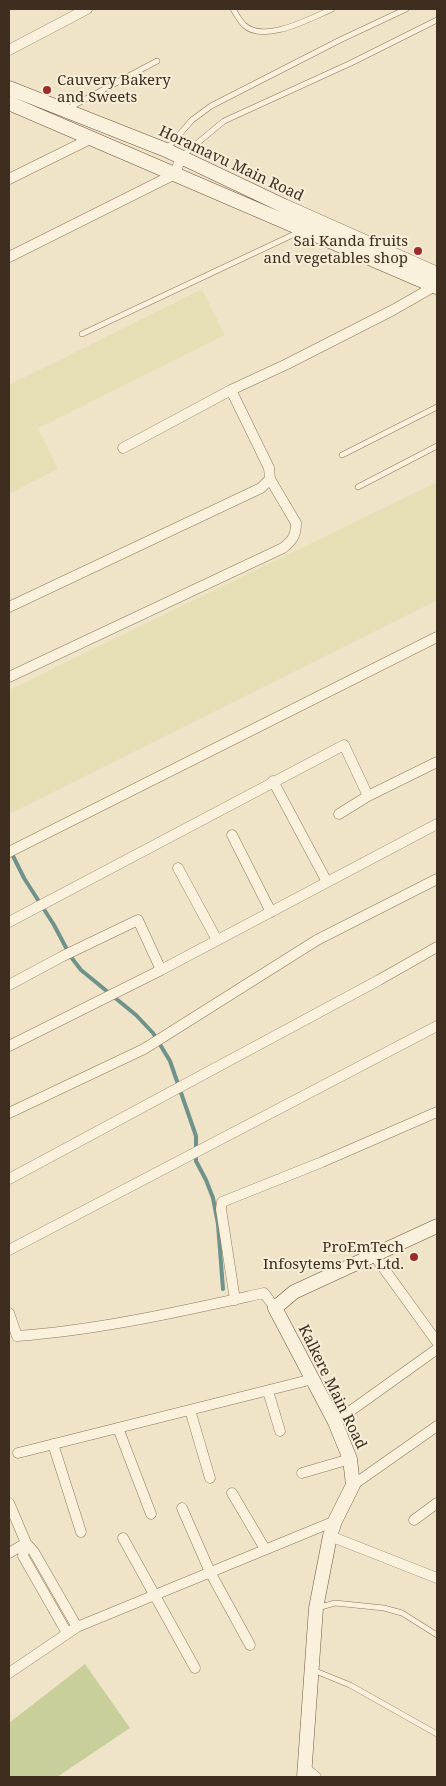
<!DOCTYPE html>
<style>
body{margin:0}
#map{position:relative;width:446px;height:1786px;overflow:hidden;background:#f0e4c8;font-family:"Noto Serif",serif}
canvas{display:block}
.frame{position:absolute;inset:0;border:10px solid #3d2e20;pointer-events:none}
</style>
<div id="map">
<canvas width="446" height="1786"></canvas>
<div class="frame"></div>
</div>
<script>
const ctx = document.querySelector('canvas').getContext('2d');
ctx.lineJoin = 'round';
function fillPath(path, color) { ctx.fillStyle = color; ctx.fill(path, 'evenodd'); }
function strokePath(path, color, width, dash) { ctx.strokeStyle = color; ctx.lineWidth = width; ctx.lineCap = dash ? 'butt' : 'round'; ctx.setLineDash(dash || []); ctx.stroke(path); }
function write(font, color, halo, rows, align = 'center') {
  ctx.font = font + ' "Noto Serif",serif'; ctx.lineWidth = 4; ctx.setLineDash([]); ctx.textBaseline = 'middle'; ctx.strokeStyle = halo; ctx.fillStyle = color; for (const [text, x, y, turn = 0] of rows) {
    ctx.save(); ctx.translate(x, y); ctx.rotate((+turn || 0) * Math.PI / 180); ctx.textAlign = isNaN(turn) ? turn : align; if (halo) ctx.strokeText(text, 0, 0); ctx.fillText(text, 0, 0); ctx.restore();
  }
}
fillPath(new Path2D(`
 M 202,289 L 225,335 L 38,428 L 58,469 L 9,494 L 9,385 Z
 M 437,482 L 437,600 L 9,814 L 9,690 Z`), '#e6deb5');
fillPath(new Path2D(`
 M 85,1664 L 130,1728 L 57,1777 L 9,1777 L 9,1723 Z`), '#c9cf9b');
strokePath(new Path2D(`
 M 11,852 L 24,878 L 54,925 L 71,957 L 81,970 L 136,1015 L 153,1033 L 170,1061 L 196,1136 L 196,1161 L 206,1180 L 213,1198 L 218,1224 L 223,1289`), '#6f938a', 4);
const lane = new Path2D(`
 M 233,9 C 236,14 240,21 244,25 C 264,44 311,18 332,9
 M 67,109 L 157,61
 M 166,150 L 192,120 L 211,106 L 340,40 L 406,9
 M 183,155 L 224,121 L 351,63 L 437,20
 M 82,334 L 301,231
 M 342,455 L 437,407
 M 358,487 L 437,446
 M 317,1608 L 335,1603 L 384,1608 L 402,1613 L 437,1635
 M 313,1670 L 350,1685 L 437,1734`);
const street = new Path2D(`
 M 9,50 L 87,9
 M 9,179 L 92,138
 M 9,257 L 175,174 L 181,157
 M 123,448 L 231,390
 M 9,607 L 261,488 L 270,479 L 269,468 L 231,390 L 287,364 L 393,310 L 435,286 L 436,283
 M 9,677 L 283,548 C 293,540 296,535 296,523 L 270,479
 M 273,781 L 327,882
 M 339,814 L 368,796 L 437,762
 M 232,835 L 271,912
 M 9,852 L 437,637
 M 178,868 L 217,940
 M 9,922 L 344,745 L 368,796
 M 9,985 L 63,956 L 138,920 L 161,970
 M 9,1046 L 161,970 L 437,824
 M 9,1113 L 144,1049 L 317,940 L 437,879
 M 9,1179 L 379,980 L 437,947
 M 9,1250 L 437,1026
 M 374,1255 L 437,1342
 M 235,1300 L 221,1209 L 222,1202 L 322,1162 L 437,1112
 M 9,1313 L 17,1336 C 100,1330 182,1311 264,1293 L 275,1308
 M 268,1391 L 280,1431
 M 190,1410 L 210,1478
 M 335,1422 L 437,1349
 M 118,1428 L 151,1514
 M 53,1444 L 81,1532
 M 18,1453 L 313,1379
 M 302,1473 L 350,1459
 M 353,1485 L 437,1426
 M 232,1493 L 265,1549
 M 9,1503 L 26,1543 L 34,1552 L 77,1627
 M 182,1508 L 210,1572 L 250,1645
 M 414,1520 L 437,1503
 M 330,1536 L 437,1578
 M 123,1538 L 195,1668
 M 26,1543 L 23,1556 L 67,1633
 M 9,1553 L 26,1543
 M 9,1673 L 77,1627 L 335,1521
 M 306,1769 L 316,1777`);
const secondary = new Path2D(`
 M 9,88 L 166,150 L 284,206 L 437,274
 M 9,103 L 437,287
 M 304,1777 L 316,1608 L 330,1536 L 335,1521 L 353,1485 L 350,1459 L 335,1422 L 275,1308 L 294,1292 L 437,1226`);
strokePath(lane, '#8d765c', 6);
strokePath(street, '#8d765c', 11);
strokePath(secondary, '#6f573f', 15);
strokePath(lane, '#faf1dc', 5);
strokePath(street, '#faf1dc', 10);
strokePath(secondary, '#faf1dc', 14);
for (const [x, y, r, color] of [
 [47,90,5,"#9e2a2b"],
 [418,251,5,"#9e2a2b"],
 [414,1257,5,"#9e2a2b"]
]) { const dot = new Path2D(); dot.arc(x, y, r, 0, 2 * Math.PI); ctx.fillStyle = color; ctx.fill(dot); strokePath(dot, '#f7eed8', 2); }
write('15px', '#3d2e20', '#f7eed8', [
 ["Cauvery Bakery",57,81,"left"],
 ["and Sweets",57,98,"left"],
 ["Sai Kanda fruits",408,242],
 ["and vegetables shop",408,259],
 ["ProEmTech",404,1248],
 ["Infosytems Pvt. Ltd.",404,1265]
], 'right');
write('15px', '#3d2e20', '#f7eed8', [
 ["Horamavu Main Road",231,164,25],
 ["Kalkere Main Road",332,1387,64]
]);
</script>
